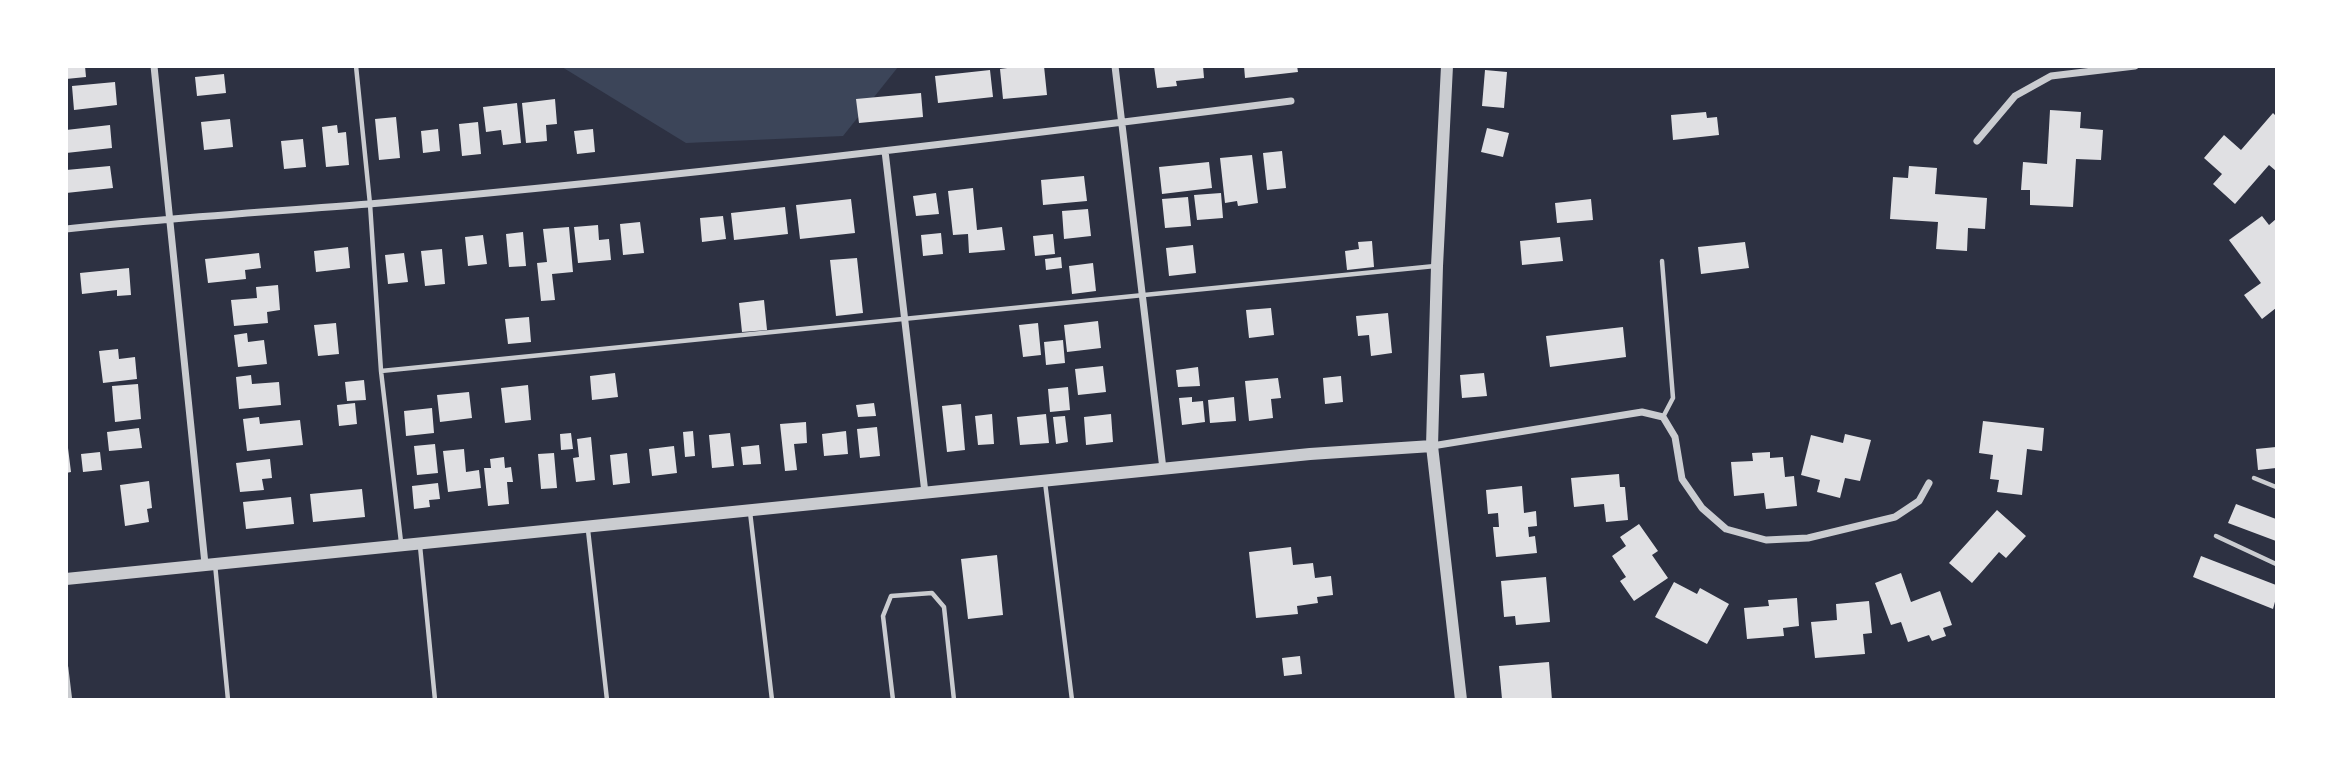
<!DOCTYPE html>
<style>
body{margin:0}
#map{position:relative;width:2343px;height:766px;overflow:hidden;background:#2d3142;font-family:"DM Sans",sans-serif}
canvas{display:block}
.frame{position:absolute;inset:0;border:68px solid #fff;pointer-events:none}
</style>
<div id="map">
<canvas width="2343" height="766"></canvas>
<div class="frame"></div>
</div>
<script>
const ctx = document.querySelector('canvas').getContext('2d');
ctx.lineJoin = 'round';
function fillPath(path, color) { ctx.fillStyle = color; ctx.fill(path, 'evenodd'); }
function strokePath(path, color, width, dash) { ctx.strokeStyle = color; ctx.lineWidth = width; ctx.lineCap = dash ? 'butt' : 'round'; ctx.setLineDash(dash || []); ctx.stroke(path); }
fillPath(new Path2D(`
 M 562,67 L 898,67 L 843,136 L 686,143 Z`), '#3c4559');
fillPath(new Path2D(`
 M 66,66 L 85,66 L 86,77 L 66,79 Z
 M 1022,66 L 1044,66 L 1047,95 L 1003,99 L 1000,69 Z
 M 1154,66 L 1203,66 L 1204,78 L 1176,81 L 1177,86 L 1157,88 Z
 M 1244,66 L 1297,66 L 1298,72 L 1245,78 Z
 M 990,70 L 993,97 L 938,103 L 935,76 Z
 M 1485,70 L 1507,72 L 1504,108 L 1482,106 Z
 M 224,74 L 226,93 L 197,96 L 195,77 Z
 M 115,82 L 117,105 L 74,110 L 72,86 Z
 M 921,93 L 923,117 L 859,123 L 856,99 Z
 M 555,99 L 557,124 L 546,125 L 547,141 L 526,143 L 522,103 Z
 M 517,103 L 521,143 L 503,145 L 501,130 L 486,132 L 483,107 Z
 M 2050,110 L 2081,112 L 2080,128 L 2103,130 L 2101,160 L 2076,159 L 2073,207 L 2030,205 L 2030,190 L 2021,190 L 2023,162 L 2047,164 Z
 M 1706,112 L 1707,118 L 1717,117 L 1719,135 L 1673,140 L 1671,115 Z
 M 2273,113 L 2276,116 L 2276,171 L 2269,165 L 2235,204 L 2213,184 L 2222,174 L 2204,158 L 2224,135 L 2241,150 Z
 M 396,117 L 400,158 L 379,160 L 375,119 Z
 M 230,119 L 233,147 L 204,150 L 201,122 Z
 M 478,122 L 481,154 L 462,156 L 459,124 Z
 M 110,125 L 112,148 L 66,153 L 66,130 Z
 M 337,125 L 338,133 L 346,132 L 349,165 L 326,167 L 322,127 Z
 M 1487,128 L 1509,133 L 1503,157 L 1481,152 Z
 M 438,129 L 440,151 L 423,153 L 421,131 Z
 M 593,129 L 595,152 L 577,154 L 574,131 Z
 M 303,139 L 306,167 L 284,169 L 281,141 Z
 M 1282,151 L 1286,188 L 1267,190 L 1263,153 Z
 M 1252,155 L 1258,203 L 1238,206 L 1237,201 L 1225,203 L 1220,158 Z
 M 1209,162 L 1212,188 L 1162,194 L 1159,167 Z
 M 110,166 L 113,188 L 66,193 L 66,170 Z
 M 1909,166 L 1937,168 L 1935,194 L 1987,198 L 1985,229 L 1968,228 L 1967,251 L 1936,249 L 1938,222 L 1890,219 L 1893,177 L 1908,178 Z
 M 1084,176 L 1087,201 L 1043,205 L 1041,180 Z
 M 973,188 L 977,230 L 1002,227 L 1005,250 L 969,253 L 968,234 L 953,235 L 948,191 Z
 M 936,193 L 939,214 L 916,216 L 913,196 Z
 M 1221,193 L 1223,218 L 1197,220 L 1194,195 Z
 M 1188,197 L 1191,226 L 1165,228 L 1162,199 Z
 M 851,199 L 855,233 L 800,239 L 796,205 Z
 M 1591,199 L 1593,220 L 1557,223 L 1555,203 Z
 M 785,207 L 788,234 L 734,240 L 731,213 Z
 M 1088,209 L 1091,236 L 1064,239 L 1062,211 Z
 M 723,216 L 726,239 L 702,242 L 700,218 Z
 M 2262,216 L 2269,225 L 2276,219 L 2276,308 L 2262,319 L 2244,295 L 2261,283 L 2229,240 Z
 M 640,222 L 644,253 L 623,255 L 620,224 Z
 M 598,225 L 599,240 L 609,239 L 611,260 L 578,263 L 574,227 Z
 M 569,227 L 573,272 L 552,274 L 555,300 L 541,301 L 537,263 L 547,262 L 543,229 Z
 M 523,232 L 526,266 L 509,267 L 506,234 Z
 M 941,233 L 943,254 L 923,256 L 921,235 Z
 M 1053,234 L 1055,254 L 1035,256 L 1033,236 Z
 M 483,235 L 487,264 L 468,266 L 465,237 Z
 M 1560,237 L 1563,261 L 1522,265 L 1520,241 Z
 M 1372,241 L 1374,267 L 1347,270 L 1345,251 L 1359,249 L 1358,242 Z
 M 1745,242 L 1749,268 L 1701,274 L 1698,247 Z
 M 1193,245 L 1196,273 L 1169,276 L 1166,248 Z
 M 348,247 L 350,268 L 316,272 L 314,251 Z
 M 442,249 L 445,284 L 425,286 L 421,251 Z
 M 259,253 L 261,268 L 245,270 L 246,279 L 208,283 L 205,259 Z
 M 404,253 L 408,282 L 388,284 L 385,255 Z
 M 1061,257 L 1062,268 L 1046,270 L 1045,259 Z
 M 857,258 L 863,313 L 836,316 L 830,260 Z
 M 1093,263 L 1096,291 L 1072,294 L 1069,266 Z
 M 129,268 L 131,295 L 117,296 L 117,290 L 82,294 L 80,273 Z
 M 278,285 L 280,310 L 267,312 L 268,323 L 234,326 L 231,300 L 257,298 L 256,287 Z
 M 764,300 L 767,330 L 742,332 L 739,303 Z
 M 1271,308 L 1274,335 L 1249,338 L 1246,310 Z
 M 1388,313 L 1392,353 L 1371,356 L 1369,335 L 1358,336 L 1356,316 Z
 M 529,317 L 531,342 L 508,344 L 505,319 Z
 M 1098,321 L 1101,348 L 1067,352 L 1064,325 Z
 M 336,323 L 339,354 L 318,356 L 314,325 Z
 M 1038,323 L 1041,355 L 1023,357 L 1019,325 Z
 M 1623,327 L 1626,357 L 1550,367 L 1546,336 Z
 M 247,333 L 248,342 L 264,340 L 267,364 L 238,367 L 234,335 Z
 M 1063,340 L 1065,363 L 1046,365 L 1044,342 Z
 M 118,349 L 119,359 L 135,357 L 137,379 L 103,383 L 99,351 Z
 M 1103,366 L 1106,392 L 1078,395 L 1075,369 Z
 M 1198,367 L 1200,386 L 1178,387 L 1176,370 Z
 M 615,373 L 618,397 L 592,400 L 590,376 Z
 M 1484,373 L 1487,396 L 1462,398 L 1460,375 Z
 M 251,375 L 252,384 L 279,382 L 281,405 L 239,409 L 236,377 Z
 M 1341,376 L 1343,402 L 1325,404 L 1323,378 Z
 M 1278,378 L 1281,398 L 1271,399 L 1273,418 L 1249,421 L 1245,381 Z
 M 364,380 L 366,400 L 347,401 L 345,382 Z
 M 138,384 L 141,419 L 115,422 L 112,386 Z
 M 528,385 L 531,420 L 505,423 L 501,388 Z
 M 1068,387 L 1070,410 L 1050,412 L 1048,389 Z
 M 469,392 L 472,418 L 440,422 L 437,395 Z
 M 1192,397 L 1192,402 L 1203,401 L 1205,422 L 1182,425 L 1179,398 Z
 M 1234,397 L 1236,421 L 1210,423 L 1208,400 Z
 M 355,403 L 357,424 L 339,426 L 337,405 Z
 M 874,403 L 876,416 L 858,417 L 856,405 Z
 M 961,404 L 965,450 L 947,452 L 942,406 Z
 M 432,408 L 434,433 L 406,436 L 404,411 Z
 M 992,414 L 994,444 L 978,445 L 975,416 Z
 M 1046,414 L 1049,443 L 1020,445 L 1017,417 Z
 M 1111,414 L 1113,442 L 1086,445 L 1084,417 Z
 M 1065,416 L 1068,442 L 1056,444 L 1053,417 Z
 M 259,417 L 260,424 L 300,420 L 303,445 L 247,451 L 243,419 Z
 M 1983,421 L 2044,428 L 2042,451 L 2027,449 L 2022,495 L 1997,492 L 1999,480 L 1990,479 L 1993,455 L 1979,453 Z
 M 806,422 L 807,443 L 794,444 L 797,470 L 785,471 L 780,424 Z
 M 877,427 L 880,456 L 860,458 L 857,429 Z
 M 139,428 L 142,448 L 109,451 L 107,432 Z
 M 693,431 L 695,456 L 685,457 L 683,432 Z
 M 846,431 L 848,454 L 824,456 L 822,434 Z
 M 571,433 L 573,449 L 561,450 L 560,434 Z
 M 730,433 L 734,466 L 712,468 L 709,435 Z
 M 1845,434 L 1871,440 L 1860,481 L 1845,478 L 1840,498 L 1817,492 L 1820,480 L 1801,475 L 1811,435 L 1843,443 Z
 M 591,437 L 595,480 L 576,482 L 573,458 L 579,457 L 577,439 Z
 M 435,444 L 438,473 L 417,475 L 414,446 Z
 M 759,445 L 761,464 L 743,465 L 741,447 Z
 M 674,446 L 677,473 L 652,476 L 649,449 Z
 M 2276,447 L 2276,468 L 2258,470 L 2256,449 Z
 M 66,448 L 68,448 L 71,472 L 66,473 Z
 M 464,449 L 466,472 L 479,470 L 481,488 L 448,492 L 443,451 Z
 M 100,452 L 102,470 L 83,472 L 81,454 Z
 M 1770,452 L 1770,458 L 1783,457 L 1785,477 L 1794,476 L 1797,506 L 1766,509 L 1764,493 L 1734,496 L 1731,462 L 1753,461 L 1752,453 Z
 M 554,453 L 557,488 L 541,489 L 538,454 Z
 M 627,453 L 630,483 L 613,485 L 610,455 Z
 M 504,457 L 505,468 L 511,467 L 513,482 L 507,482 L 509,504 L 488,506 L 484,468 L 491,468 L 490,459 Z
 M 270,459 L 272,478 L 262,479 L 264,490 L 240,492 L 236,463 Z
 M 1619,474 L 1620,487 L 1625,487 L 1628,520 L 1606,522 L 1604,504 L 1574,507 L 1571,478 Z
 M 149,481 L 152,508 L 147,509 L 149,522 L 125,526 L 120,485 Z
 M 438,483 L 440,499 L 429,500 L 430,507 L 414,509 L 412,486 Z
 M 1522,486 L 1524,513 L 1536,511 L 1537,526 L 1528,527 L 1529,537 L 1535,536 L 1537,553 L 1496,557 L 1493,527 L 1499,527 L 1498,513 L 1488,514 L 1486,490 Z
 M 362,489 L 365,517 L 313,522 L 310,494 Z
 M 291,497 L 294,524 L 246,529 L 243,502 Z
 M 2236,504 L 2276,519 L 2276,541 L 2228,523 Z
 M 1997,510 L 2026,536 L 2006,558 L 1999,552 L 1972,583 L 1949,563 Z
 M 1639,524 L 1658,551 L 1652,555 L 1668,578 L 1634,601 L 1620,581 L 1626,577 L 1612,556 L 1626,546 L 1620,537 Z
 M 1291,547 L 1293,565 L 1313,563 L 1315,578 L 1331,576 L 1333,595 L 1317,597 L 1318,603 L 1297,606 L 1298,614 L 1256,618 L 1249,552 Z
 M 997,555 L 1003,615 L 968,619 L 961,559 Z
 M 2201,556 L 2276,585 L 2276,598 L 2273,609 L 2193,577 Z
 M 1901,573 L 1911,602 L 1940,591 L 1952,625 L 1943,628 L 1946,636 L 1932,641 L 1929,635 L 1908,642 L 1901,622 L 1891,625 L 1875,583 Z
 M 1546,577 L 1550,622 L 1516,625 L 1515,616 L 1504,617 L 1501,581 Z
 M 1674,582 L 1697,594 L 1700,588 L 1729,604 L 1707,644 L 1655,617 Z
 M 1797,598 L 1799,626 L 1783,628 L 1784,636 L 1747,639 L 1744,608 L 1769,606 L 1768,600 Z
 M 1869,601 L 1872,633 L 1863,634 L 1865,654 L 1815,658 L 1811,622 L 1837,620 L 1836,604 Z
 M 1300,656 L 1302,674 L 1284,676 L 1282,658 Z
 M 1549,662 L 1552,700 L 1502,699 L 1499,666 Z`), '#e0e0e3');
strokePath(new Path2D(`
 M 356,66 L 370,204 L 381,371 L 401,542
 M 1662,261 L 1673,398 L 1663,417
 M 381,371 L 1435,266
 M 2254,478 L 2276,487
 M 1045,482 L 1072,700
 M 750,512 L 772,700
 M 588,530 L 607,700
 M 2216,536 L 2276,564
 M 420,546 L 435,700
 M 215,564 L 228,700
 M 66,667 L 70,700
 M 893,700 L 883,616 L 891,596 L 932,593 L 944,607 L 954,700`), '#caccd0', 4.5);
strokePath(new Path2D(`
 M 154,66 L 205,564
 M 1115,66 L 1163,469
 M 1977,141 L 2015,96 L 2051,76 L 2135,66
 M 885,151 L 925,493
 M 66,229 C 167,218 268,212 369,204 C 677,177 984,140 1291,101
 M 1432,446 L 1642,412 L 1663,417 L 1675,437 L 1682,479 L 1702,508 L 1726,529 L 1766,540 L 1808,538 L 1895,517 L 1919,501 L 1929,483`), '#caccd0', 7);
strokePath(new Path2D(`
 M 1447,66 L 1437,266 L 1432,446 L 1461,700
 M 66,579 L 1310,454 L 1432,446`), '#caccd0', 12);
</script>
